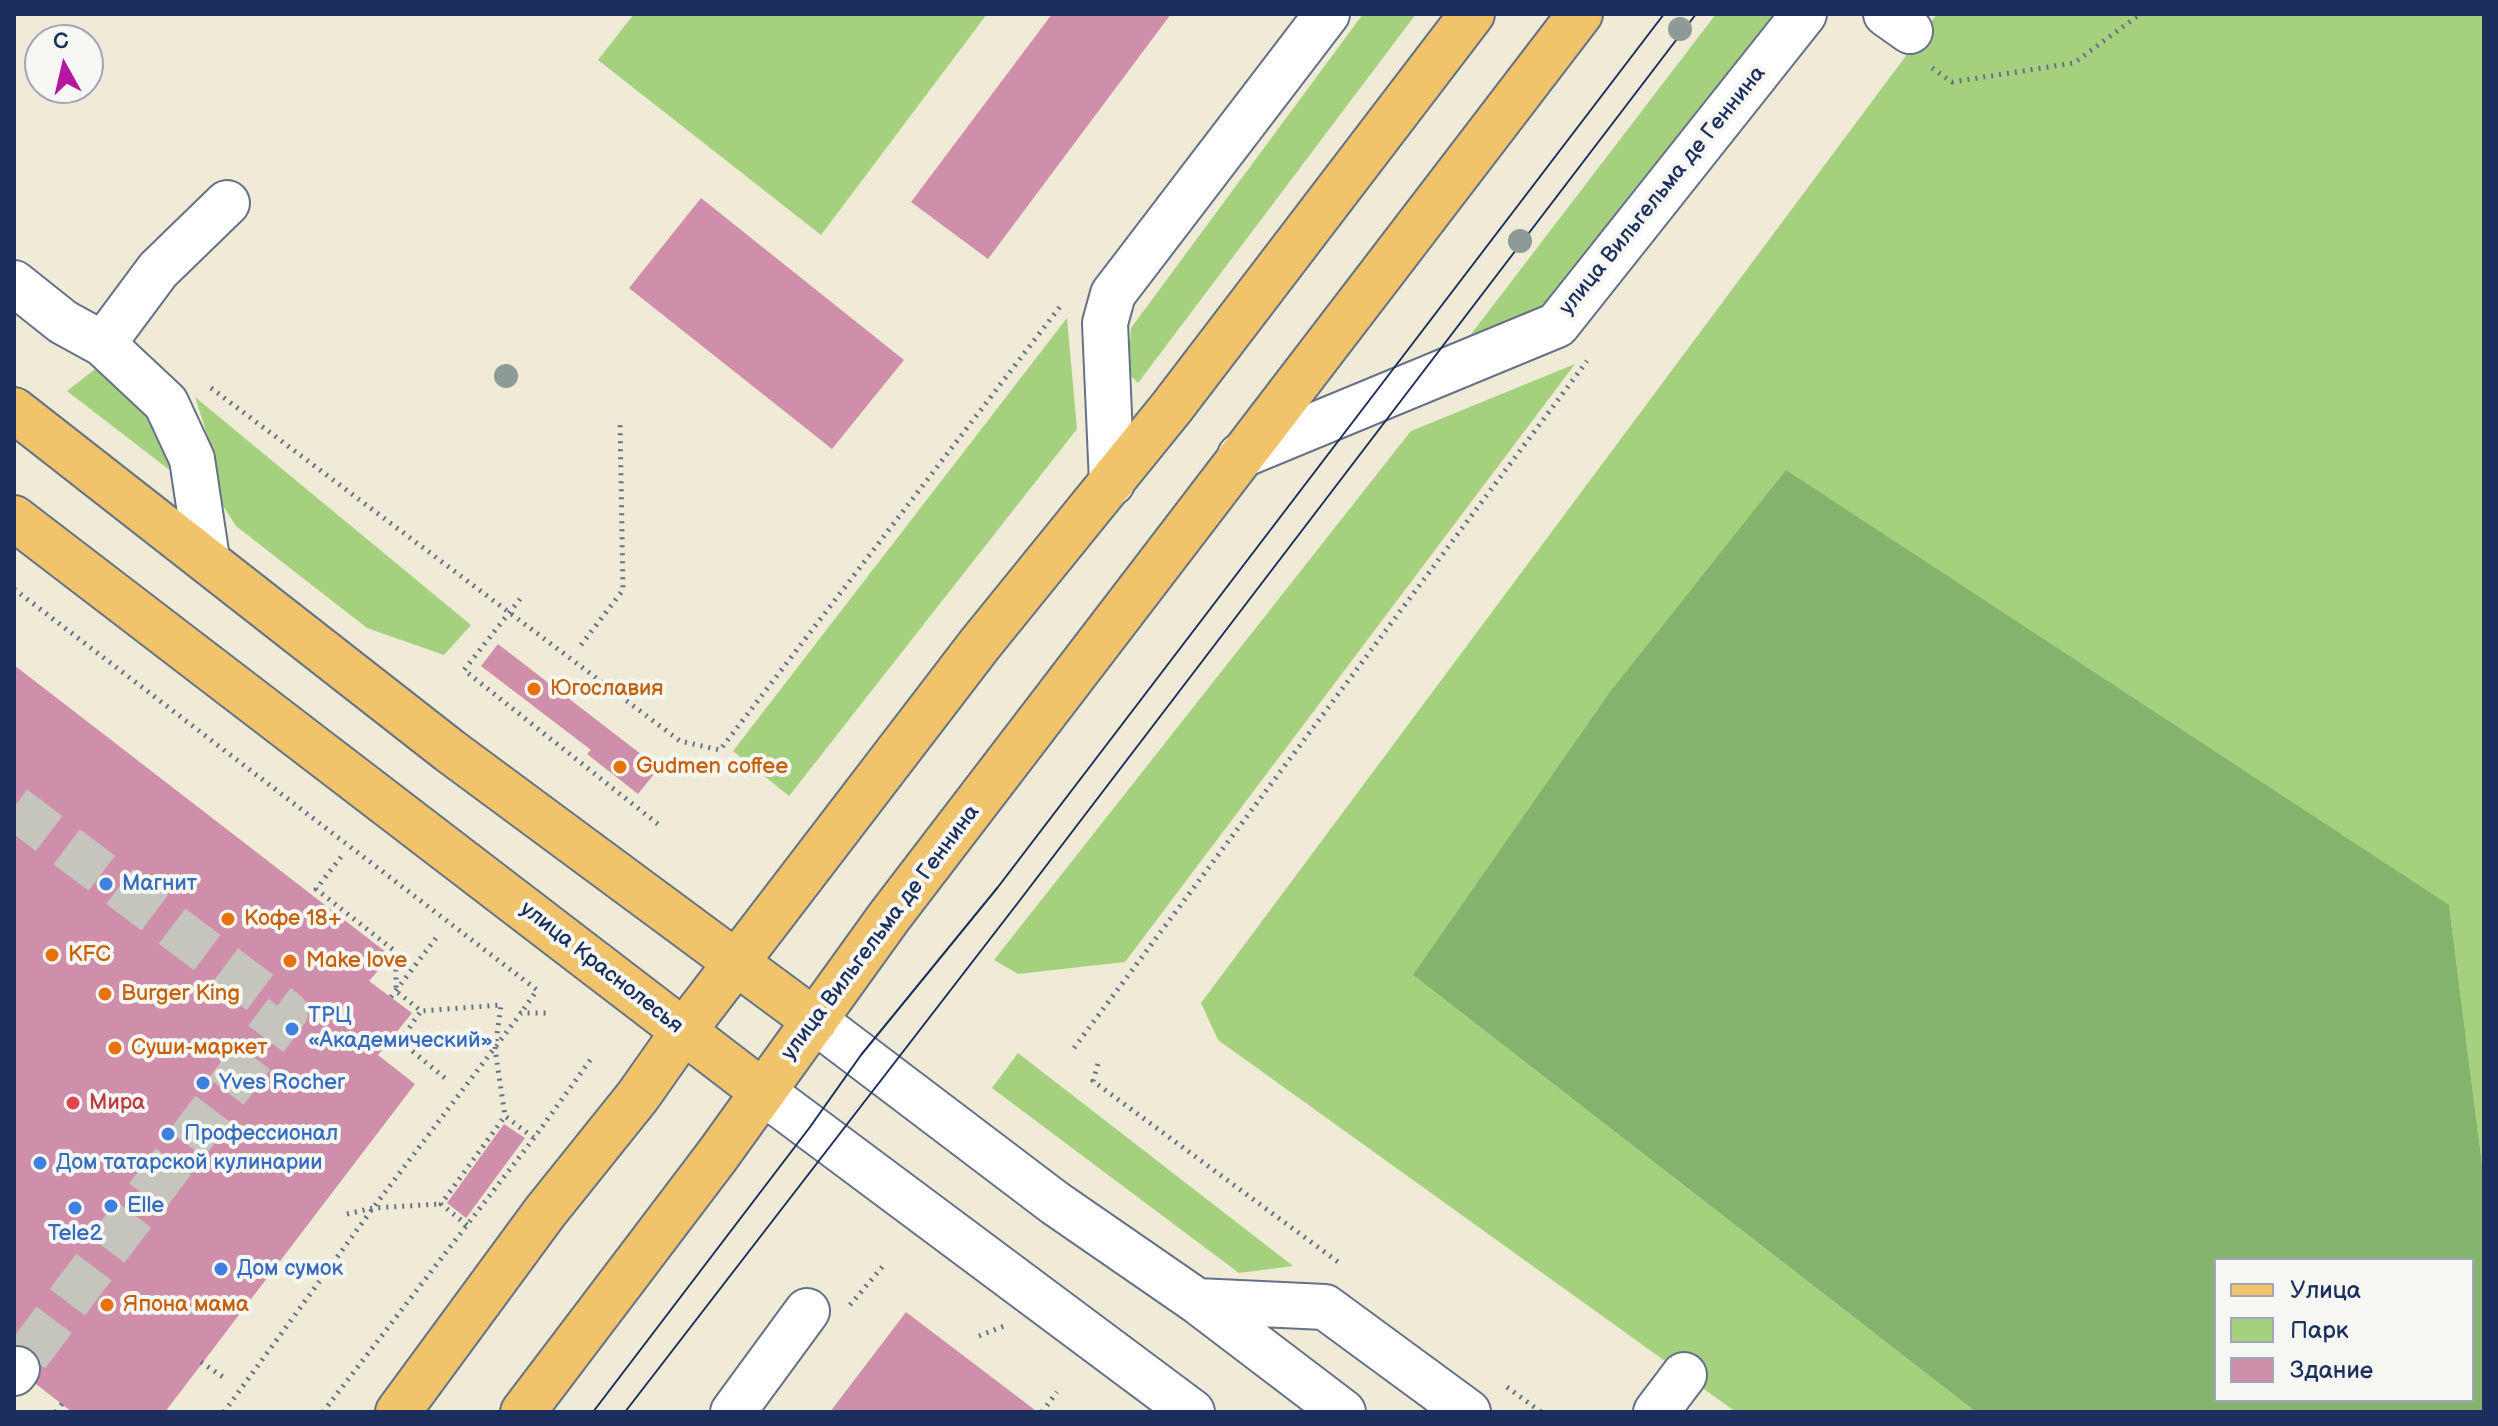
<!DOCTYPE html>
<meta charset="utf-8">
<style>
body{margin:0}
#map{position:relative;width:2498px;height:1426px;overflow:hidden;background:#efebd6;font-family:"Balsamiq Sans",sans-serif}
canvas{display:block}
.frame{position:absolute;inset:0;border:16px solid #1b2f5e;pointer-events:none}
.legend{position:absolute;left:2214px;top:1258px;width:260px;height:144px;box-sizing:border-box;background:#f6f6f2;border:2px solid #9ea6b7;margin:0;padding:10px 14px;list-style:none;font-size:24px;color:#1b2f5e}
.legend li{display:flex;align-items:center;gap:16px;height:40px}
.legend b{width:40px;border:2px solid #9ea6b7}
.north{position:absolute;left:24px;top:24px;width:80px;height:80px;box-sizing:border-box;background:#f6f6f2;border:2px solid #9ea6b7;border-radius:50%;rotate:352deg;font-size:22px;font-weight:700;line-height:32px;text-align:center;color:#1b2f5e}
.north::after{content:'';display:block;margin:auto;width:28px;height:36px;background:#b5179e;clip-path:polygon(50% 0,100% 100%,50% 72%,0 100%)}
</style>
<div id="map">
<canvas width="2498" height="1426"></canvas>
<div class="frame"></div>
<ul class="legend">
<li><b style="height:10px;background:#f1c36a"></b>Улица</li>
<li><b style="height:22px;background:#a5d17e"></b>Парк</li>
<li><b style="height:22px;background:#cf8fab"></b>Здание</li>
</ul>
<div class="north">С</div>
</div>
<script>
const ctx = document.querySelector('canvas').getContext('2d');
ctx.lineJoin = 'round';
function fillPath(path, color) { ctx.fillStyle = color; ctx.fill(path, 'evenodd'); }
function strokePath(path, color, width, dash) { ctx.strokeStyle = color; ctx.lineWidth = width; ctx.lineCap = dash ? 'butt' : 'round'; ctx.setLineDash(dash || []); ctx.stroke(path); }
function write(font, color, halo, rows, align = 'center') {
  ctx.font = font + ' "Balsamiq Sans",sans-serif'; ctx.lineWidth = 8; ctx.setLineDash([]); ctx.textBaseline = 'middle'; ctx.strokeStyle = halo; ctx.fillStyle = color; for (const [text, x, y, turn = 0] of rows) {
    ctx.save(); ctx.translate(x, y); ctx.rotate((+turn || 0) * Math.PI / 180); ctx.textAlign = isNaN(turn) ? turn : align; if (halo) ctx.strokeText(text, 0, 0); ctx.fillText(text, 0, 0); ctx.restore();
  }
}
fillPath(new Path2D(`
 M 634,14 L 987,14 L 821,235 L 598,60 Z
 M 1363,14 L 1416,14 L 1138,383 L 1128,373 L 1131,328 Z
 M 1716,14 L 1777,14 L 1560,300 L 1462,346 Z
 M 1937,14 L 2484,14 L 2484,1180 L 2449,905 L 1413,975 L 1976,1412 L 1736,1412 L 1218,1040 L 1201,1003 Z
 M 1067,318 L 1077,429 L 789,796 L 733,751 Z
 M 1575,364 L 1125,962 L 1018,974 L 994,960 L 1411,431 Z
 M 99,366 L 153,406 L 176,475 L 67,391 Z
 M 195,397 L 471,625 L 444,655 L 367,628 L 236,526 L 216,495 L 212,450 Z
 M 1018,1053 L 1293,1266 L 1239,1273 L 992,1088 Z`), '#a5d17e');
fillPath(new Path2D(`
 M 1786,470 L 2449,905 L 2484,1180 L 2484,1412 L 1976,1412 L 1413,975 L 1610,692 ZM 2216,1260 L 2472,1260 L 2472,1400 L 2216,1400 Z`), '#84b36d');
fillPath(new Path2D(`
 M 1052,14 L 1171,14 L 988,259 L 911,202 Z
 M 701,198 L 904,360 L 832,449 L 629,288 Z
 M 498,644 L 659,768 L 638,794 L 587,754 L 591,750 L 481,666 Z
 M 14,665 L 391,956 L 369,981 L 412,1013 L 378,1055 L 415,1084 L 165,1412 L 72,1412 L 14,1367 Z
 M 504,1124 L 525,1138 L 466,1218 L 447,1203 Z
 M 906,1312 L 1031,1407 L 1037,1412 L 830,1412 Z`), '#cf8fab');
strokePath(new Path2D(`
 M 14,807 L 286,1012 L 17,1369`), '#c5c5be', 44, [44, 22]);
const minor = new Path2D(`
 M 1886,14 L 1910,31
 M 14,283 L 63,322 L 103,344 L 166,403 L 192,459 L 207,559
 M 103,344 L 158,270 L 227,203
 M 1240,456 L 1557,325 L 1804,14
 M 1112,483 L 1105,323 L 1113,294 L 1327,14
 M 815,1021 L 1055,1203 L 1197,1301 L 1343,1412
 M 763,1092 L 1192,1412
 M 1197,1301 L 1325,1307 L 1468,1412
 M 14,1373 L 17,1369
 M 733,1412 L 807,1311
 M 1656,1412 L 1684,1375`);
const major = new Path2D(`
 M 14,410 L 450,751 L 815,1021
 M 14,518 L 763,1092
 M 398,1412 L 545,1212 L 638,1096 L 683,1032 L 980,644 L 1172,407 L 1472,14
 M 523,1412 L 717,1156 L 889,917 L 1580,14`);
strokePath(minor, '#657188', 48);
strokePath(major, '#657188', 48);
strokePath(new Path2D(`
 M 1932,68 L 1952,82 L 2074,63 L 2140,14
 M 211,388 L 680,741 L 720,750 L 1062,304
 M 14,589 L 537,990 L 521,1013
 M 520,599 L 464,670 L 659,825
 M 581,645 L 623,590 L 620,421
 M 341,857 L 316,889 L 396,952 L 396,991 L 421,1011 L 501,1005 L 495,1049 L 505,1116
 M 391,997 L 436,938
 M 394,1036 L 400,1041 L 421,1011
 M 400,1041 L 446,1079
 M 1074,1048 L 1587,361
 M 1098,1064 L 1093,1081 L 1338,1262
 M 347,1214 L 373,1208 L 441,1204
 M 467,1225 L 441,1204 L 505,1116 L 534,1138
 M 850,1305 L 883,1266
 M 979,1336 L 1004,1326
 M 201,1362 L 223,1377
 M 1507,1387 L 1541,1412
 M 56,1412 L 62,1404
 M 224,1412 L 373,1208 L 521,1013 L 550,1013
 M 323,1412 L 534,1138 L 591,1059
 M 1042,1412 L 1057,1392`), '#657188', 5, [2, 6]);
strokePath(minor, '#fff', 44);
strokePath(major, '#f1c36a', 44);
strokePath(new Path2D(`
 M 593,1412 L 810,1127 L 861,1055 L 998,887 L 1664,14
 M 625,1412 L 1017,904 L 1696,14`), '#1b2f5e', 2);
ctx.fillStyle = '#8e9a98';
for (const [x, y] of [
 [1680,29],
 [1520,241],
 [506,376]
]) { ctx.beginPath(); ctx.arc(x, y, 12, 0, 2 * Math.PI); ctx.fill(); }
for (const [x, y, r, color] of [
 [534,689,8,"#e8710a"],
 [620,767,8,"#e8710a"],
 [106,884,8,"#3f7fe0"],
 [228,919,8,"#e8710a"],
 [52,955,8,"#e8710a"],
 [290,961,8,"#e8710a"],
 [105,994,8,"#e8710a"],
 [292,1029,8,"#3f7fe0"],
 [115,1048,8,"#e8710a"],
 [203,1083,8,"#3f7fe0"],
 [73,1103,8,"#e0444e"],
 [168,1134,8,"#3f7fe0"],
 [40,1163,8,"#3f7fe0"],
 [111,1206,8,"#3f7fe0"],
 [75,1208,8,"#3f7fe0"],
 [221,1269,8,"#3f7fe0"],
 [107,1305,8,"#e8710a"]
]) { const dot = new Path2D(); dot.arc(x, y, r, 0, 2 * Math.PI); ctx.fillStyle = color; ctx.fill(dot); strokePath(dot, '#f6f6f2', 3); }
write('22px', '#1b2f5e', '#f6f6f2', [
 ["улица Вильгельма де Геннина",1663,191,-51],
 ["улица Вильгельма де Геннина",881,933,-53],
 ["улица Краснолесья",601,968,38]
]);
write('22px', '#c56008', '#f6f6f2', [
 ["Югославия",550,689],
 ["Gudmen coffee",636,767],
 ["Кофе 18+",244,919],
 ["KFC",68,955],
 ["Make love",306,961],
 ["Burger King",121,994],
 ["Суши-маркет",131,1048],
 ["Япона мама",123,1305]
], 'left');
write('22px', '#366cbe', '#f6f6f2', [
 ["Магнит",122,884],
 ["ТРЦ",308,1016],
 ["«Академический»",308,1041],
 ["Yves Rocher",219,1083],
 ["Профессионал",184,1134],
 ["Дом татарской кулинарии",56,1163],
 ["Elle",127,1206],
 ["Tele2",75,1234,"center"],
 ["Дом сумок",237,1269]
], 'left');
write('22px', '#be3a42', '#f6f6f2', [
 ["Мира",89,1103]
], 'left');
</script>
